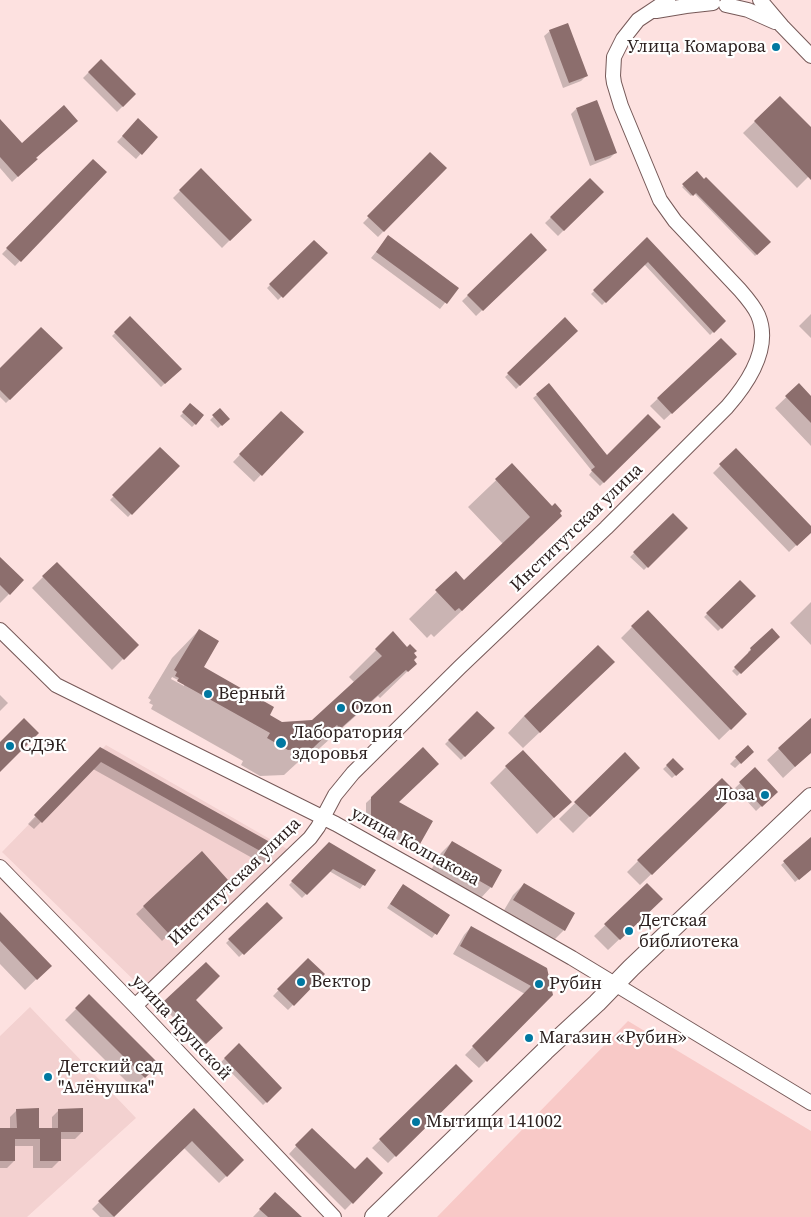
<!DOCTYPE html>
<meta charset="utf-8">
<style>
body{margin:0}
canvas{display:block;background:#fde1e0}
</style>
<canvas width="811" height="1217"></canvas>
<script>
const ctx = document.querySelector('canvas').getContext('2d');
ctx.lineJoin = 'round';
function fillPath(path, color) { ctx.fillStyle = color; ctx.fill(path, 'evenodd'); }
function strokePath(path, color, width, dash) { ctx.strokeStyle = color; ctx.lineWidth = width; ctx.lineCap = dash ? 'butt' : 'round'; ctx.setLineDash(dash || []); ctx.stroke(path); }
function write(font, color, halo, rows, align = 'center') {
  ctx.font = font + ' "Source Serif 4",serif'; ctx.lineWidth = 4.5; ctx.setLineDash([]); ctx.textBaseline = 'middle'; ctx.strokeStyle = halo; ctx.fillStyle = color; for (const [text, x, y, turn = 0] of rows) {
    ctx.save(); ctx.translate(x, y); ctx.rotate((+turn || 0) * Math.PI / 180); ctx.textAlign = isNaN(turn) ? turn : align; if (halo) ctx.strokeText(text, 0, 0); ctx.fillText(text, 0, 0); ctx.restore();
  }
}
fillPath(new Path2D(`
 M 106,745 L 289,850 L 144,990 L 2,852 Z
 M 30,1007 L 136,1118 L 27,1217 L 0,1217 L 0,1036 Z`), '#f3d1d0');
fillPath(new Path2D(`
 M 628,1021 L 811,1131 L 811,1217 L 437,1217 Z`), '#f8c9c7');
fillPath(new Path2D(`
 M 550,31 L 586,76 L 581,81 L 563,88 L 544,36 Z
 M 101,60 L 135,94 L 117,112 L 83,78 Z
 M 780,97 L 811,129 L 811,174 L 797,188 L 743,133 Z
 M 576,109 L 615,153 L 610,158 L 590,166 L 571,114 Z
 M 138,120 L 156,137 L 136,159 L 117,142 Z
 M 0,125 L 36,159 L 12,182 L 0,168 Z
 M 430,154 L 445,168 L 378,237 L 363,223 Z
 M 93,161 L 105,172 L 15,266 L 2,254 Z
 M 201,170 L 250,220 L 222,248 L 173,198 Z
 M 697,173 L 769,242 L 755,256 L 694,193 L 691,196 L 682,187 Z
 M 590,180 L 602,192 L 558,236 L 545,223 Z
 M 531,235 L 545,250 L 476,316 L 462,301 Z
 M 388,237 L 457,288 L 440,309 L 371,258 Z
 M 647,239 L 724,321 L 710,335 L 644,264 L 602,305 L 591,294 Z
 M 314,242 L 326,253 L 278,300 L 267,288 Z
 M 811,314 L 811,338 L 799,326 Z
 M 130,318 L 180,369 L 161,387 L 112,336 Z
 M 565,319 L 576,330 L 516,389 L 505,377 Z
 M 721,339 L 728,361 L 664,420 L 650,406 Z
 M 61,348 L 6,403 L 0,397 L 0,370 Z
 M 549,385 L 607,456 L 659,427 L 600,486 L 589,475 L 592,471 L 533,398 Z
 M 799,385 L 811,398 L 811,446 L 775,408 Z
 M 191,405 L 203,416 L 192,427 L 180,416 Z
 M 220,410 L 228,419 L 218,428 L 210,420 Z
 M 281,412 L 302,432 L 254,482 L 233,462 Z
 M 160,448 L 178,466 L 128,517 L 110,500 Z
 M 736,450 L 811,528 L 811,531 L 789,552 L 713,473 Z
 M 512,465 L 552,507 L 534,543 L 434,637 L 431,634 L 427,638 L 409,619 L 456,573 L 464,582 L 503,544 L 468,507 Z
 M 673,515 L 686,528 L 644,570 L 630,557 Z
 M 0,559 L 22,581 L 0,603 Z
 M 57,563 L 137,645 L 112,670 L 32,588 Z
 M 740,582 L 754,596 L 718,631 L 704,617 Z
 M 811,602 L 811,645 L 790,623 Z
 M 632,627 L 746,714 L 719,740 L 621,638 Z
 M 199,630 L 202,668 L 268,716 L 282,723 L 312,721 L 354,682 L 349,677 L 393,633 L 412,653 L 412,660 L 415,664 L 380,698 L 378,696 L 312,755 L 309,752 L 284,775 L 260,776 L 241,765 L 243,761 L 151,709 L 153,705 L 149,703 L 151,700 L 148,698 L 172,658 ZM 172,677 L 184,683 L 184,686 L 171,679 Z
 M 772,630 L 778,637 L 737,676 L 732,671 L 749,654 L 748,652 Z
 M 597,678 L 523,748 L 508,733 L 524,716 Z
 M 0,695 L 8,703 L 0,711 Z
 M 477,713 L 493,728 L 461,760 L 445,744 Z
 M 811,719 L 811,752 L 783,778 L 767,760 Z
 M 748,746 L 753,751 L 735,768 L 730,764 Z
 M 100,749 L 275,847 L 270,857 L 263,864 L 93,769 L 34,829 L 28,824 Z
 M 423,749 L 397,803 L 431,821 L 419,844 L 414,849 L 366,822 L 366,803 Z
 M 625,754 L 638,768 L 573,833 L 559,819 Z
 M 673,760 L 682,769 L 672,778 L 663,769 Z
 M 506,767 L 570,802 L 537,834 L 490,783 Z
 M 755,769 L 776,792 L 756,811 L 735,788 Z
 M 724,804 L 640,885 L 627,872 L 638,861 Z
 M 811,838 L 811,869 L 795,882 L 781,865 Z
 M 452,842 L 501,871 L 491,887 L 480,899 L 431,870 L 441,853 Z
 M 329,843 L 374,870 L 360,889 L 329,871 L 302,898 L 289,885 Z
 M 201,853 L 219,887 L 162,941 L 136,914 Z
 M 524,884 L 564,930 L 553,941 L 503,912 L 513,895 Z
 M 647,885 L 650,910 L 608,950 L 594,936 Z
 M 400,889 L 448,916 L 432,938 L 387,908 Z
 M 267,903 L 281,918 L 239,957 L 226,943 Z
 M 0,914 L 50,966 L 25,990 L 0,964 Z
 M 471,927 L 551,995 L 479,1068 L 465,1055 L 525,994 L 453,954 L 464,935 Z
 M 308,959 L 323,974 L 288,1010 L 273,996 Z
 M 206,963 L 194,1000 L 221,1028 L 202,1047 L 162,1006 Z
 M 89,996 L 157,1064 L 133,1088 L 65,1020 Z
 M 239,1045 L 281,1088 L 263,1105 L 221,1062 Z
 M 456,1066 L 471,1081 L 388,1163 L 372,1148 Z
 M 17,1110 L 38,1129 L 52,1129 L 52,1117 L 59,1110 L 82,1132 L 75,1139 L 59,1139 L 60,1160 L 52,1168 L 33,1168 L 33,1146 L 14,1146 L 14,1161 L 7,1168 L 0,1168 L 0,1129 L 10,1129 L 10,1117 Z
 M 194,1110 L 243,1160 L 219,1183 L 184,1148 L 113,1217 L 100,1217 L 92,1209 Z
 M 312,1129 L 355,1171 L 381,1173 L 345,1210 L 289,1154 Z
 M 275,1194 L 300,1217 L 253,1217 Z`), '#0003');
fillPath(new Path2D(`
 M 568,23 L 588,76 L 569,83 L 549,30 Z
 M 101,59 L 136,94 L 123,107 L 88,72 Z
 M 780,96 L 811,127 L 811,180 L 754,121 Z
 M 597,100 L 617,153 L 595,161 L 576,108 Z
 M 64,105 L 78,121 L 36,158 L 38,159 L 18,177 L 0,157 L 0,119 L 22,143 Z
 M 138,118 L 158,137 L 142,155 L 122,136 Z
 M 430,152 L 447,168 L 384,232 L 367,216 Z
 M 93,159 L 107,172 L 21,262 L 6,248 Z
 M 201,168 L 252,220 L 230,241 L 179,190 Z
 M 697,171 L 704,179 L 706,177 L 771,242 L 757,255 L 696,193 L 693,196 L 682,184 Z
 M 590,178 L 604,192 L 564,231 L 550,217 Z
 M 531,233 L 547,250 L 483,311 L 467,295 Z
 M 388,235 L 459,288 L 447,304 L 376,252 Z
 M 647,237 L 726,321 L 714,333 L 648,262 L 606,303 L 593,290 Z
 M 314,240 L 328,253 L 283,298 L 269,284 Z
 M 130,316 L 182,369 L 165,384 L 114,332 Z
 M 565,317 L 578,331 L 520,386 L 507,373 Z
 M 41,327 L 63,348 L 10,400 L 0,390 L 0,368 Z
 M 721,338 L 737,354 L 672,414 L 657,398 Z
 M 549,383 L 607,455 L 648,414 L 661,427 L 604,483 L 591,470 L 595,467 L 536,394 Z
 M 799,383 L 811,396 L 811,423 L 785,396 Z
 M 190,403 L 204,415 L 196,425 L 182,412 Z
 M 220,408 L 230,419 L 222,426 L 212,415 Z
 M 281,411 L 304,432 L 262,476 L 239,454 Z
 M 160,447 L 180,466 L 132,515 L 112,495 Z
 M 736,448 L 811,526 L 811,533 L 797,546 L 719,464 Z
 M 512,463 L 552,506 L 555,503 L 562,511 L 560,513 L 562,516 L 462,611 L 459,608 L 455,611 L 435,590 L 456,571 L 464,580 L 530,517 L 495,479 Z
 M 673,513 L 688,528 L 648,568 L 633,552 Z
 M 0,557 L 24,580 L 10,595 L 0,585 Z
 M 57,562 L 139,645 L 124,660 L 42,576 Z
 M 740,580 L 756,596 L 722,629 L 706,613 Z
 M 648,610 L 747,714 L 731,730 L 631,626 Z
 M 772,628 L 780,637 L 741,674 L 734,667 L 751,650 L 750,648 Z
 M 199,629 L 219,641 L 204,667 L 274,707 L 270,715 L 282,722 L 312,720 L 382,656 L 375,649 L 393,631 L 407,647 L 410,644 L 417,651 L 414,653 L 417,657 L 414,660 L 417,664 L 408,672 L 406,670 L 340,729 L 337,725 L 313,748 L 288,750 L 267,738 L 270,733 L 177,681 L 179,678 L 175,676 L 177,672 L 174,670 Z
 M 598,645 L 615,662 L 540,733 L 524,716 Z
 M 477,711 L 495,728 L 465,757 L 448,740 Z
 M 24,718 L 39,733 L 0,772 L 0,742 Z
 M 811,718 L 811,753 L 795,767 L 778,748 Z
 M 748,745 L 754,752 L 741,764 L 735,757 Z
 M 100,747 L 277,846 L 271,857 L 101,762 L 42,823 L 34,815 Z
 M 423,747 L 439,764 L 399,802 L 433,821 L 420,844 L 371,816 L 371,797 Z
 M 523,750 L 572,802 L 554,818 L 505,766 Z
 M 625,752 L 640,768 L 590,817 L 574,802 Z
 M 673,758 L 684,769 L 676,776 L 666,765 Z
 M 755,767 L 778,792 L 762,807 L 739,782 Z
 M 722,778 L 737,793 L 652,875 L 637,860 Z
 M 811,837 L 811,870 L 799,880 L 783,861 Z
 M 452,841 L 502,870 L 492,888 L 441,859 Z
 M 329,842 L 376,870 L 365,886 L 333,869 L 307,895 L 291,881 Z
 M 202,851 L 228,880 L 170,935 L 143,906 Z
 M 524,883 L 575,913 L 565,931 L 513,900 Z
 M 647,883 L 663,899 L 620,940 L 604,924 Z
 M 403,884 L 450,915 L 437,935 L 390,904 Z
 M 267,902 L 283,918 L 244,955 L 228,939 Z
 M 0,912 L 52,966 L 37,980 L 0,941 Z
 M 471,926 L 547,968 L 553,995 L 487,1062 L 472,1046 L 531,986 L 460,946 Z
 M 308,958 L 325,974 L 294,1006 L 277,989 Z
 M 206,962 L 220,976 L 196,1000 L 223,1028 L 206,1044 L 164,1001 Z
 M 89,994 L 159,1064 L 145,1078 L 75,1008 Z
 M 239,1043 L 282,1088 L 267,1103 L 224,1058 Z
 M 456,1064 L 473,1081 L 396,1157 L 379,1139 Z
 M 39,1108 L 39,1128 L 58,1128 L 58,1109 L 83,1108 L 83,1132 L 61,1132 L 61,1161 L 40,1161 L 40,1139 L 15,1139 L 15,1161 L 0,1161 L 0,1128 L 17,1128 L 16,1109 Z
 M 194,1108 L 244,1160 L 227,1177 L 192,1141 L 114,1217 L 98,1201 Z
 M 312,1128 L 355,1169 L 367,1157 L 383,1173 L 353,1204 L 295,1145 Z
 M 275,1192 L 302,1217 L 268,1217 L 259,1209 Z`), '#8c6e6d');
const minor = new Path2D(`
 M 760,0 L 782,26 L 811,56
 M 726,5 L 748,10 L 775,22
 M 656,11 L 686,6 L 713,3
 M 0,630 L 56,685 L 336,824 L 418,870 L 572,958 L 811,1103
 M 0,867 L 135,1006 L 334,1217
 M 135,1006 L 310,838 L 318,827 L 335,795 L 353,773 L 460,667 L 606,528 L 727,407 C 748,383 772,348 758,315 C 754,306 747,298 740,290 L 675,221 L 660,200 L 621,106 L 614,83 L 613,76 L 614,57 L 623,39 L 638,20 L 668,0`);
const major = new Path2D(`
 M 374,1217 L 545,1051 L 597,1003 L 631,968 L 811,797`);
strokePath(minor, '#765958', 16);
strokePath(major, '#765958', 20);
strokePath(minor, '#fff', 14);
strokePath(major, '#fff', 18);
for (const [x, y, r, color] of [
 [776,47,5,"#0078a1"],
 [208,694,5,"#0078a1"],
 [341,708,5,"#0078a1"],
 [281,743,6,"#0078a1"],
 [10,746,5,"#0078a1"],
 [765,795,5,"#0078a1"],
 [629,931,5,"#0078a1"],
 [301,982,5,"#0078a1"],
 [539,984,5,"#0078a1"],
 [529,1038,5,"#0078a1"],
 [48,1077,5,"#0078a1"],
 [416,1122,5,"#0078a1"]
]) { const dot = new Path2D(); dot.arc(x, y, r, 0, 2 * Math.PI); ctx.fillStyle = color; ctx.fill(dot); strokePath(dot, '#fff', 2); }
write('18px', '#2c201f', '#fff', [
 ["Улица Комарова",766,47,"right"],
 ["Верный",218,694],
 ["Ozon",351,708],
 ["Лаборатория",292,733],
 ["здоровья",292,754],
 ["СДЭК",20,746],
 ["Лоза",755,795,"right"],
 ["Детская",639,921],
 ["библиотека",639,942],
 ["Вектор",311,982],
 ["Рубин",549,984],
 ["Магазин «Рубин»",539,1038],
 ["Детский сад",58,1067],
 ["\"Алёнушка\"",58,1088],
 ["Мытищи 141002",426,1122]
], 'left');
write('18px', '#2c201f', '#fff', [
 ["Институтская улица",577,528,-44],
 ["улица Колпакова",415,847,29],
 ["Институтская улица",235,882,-44],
 ["улица Крупской",181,1028,47]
]);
</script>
